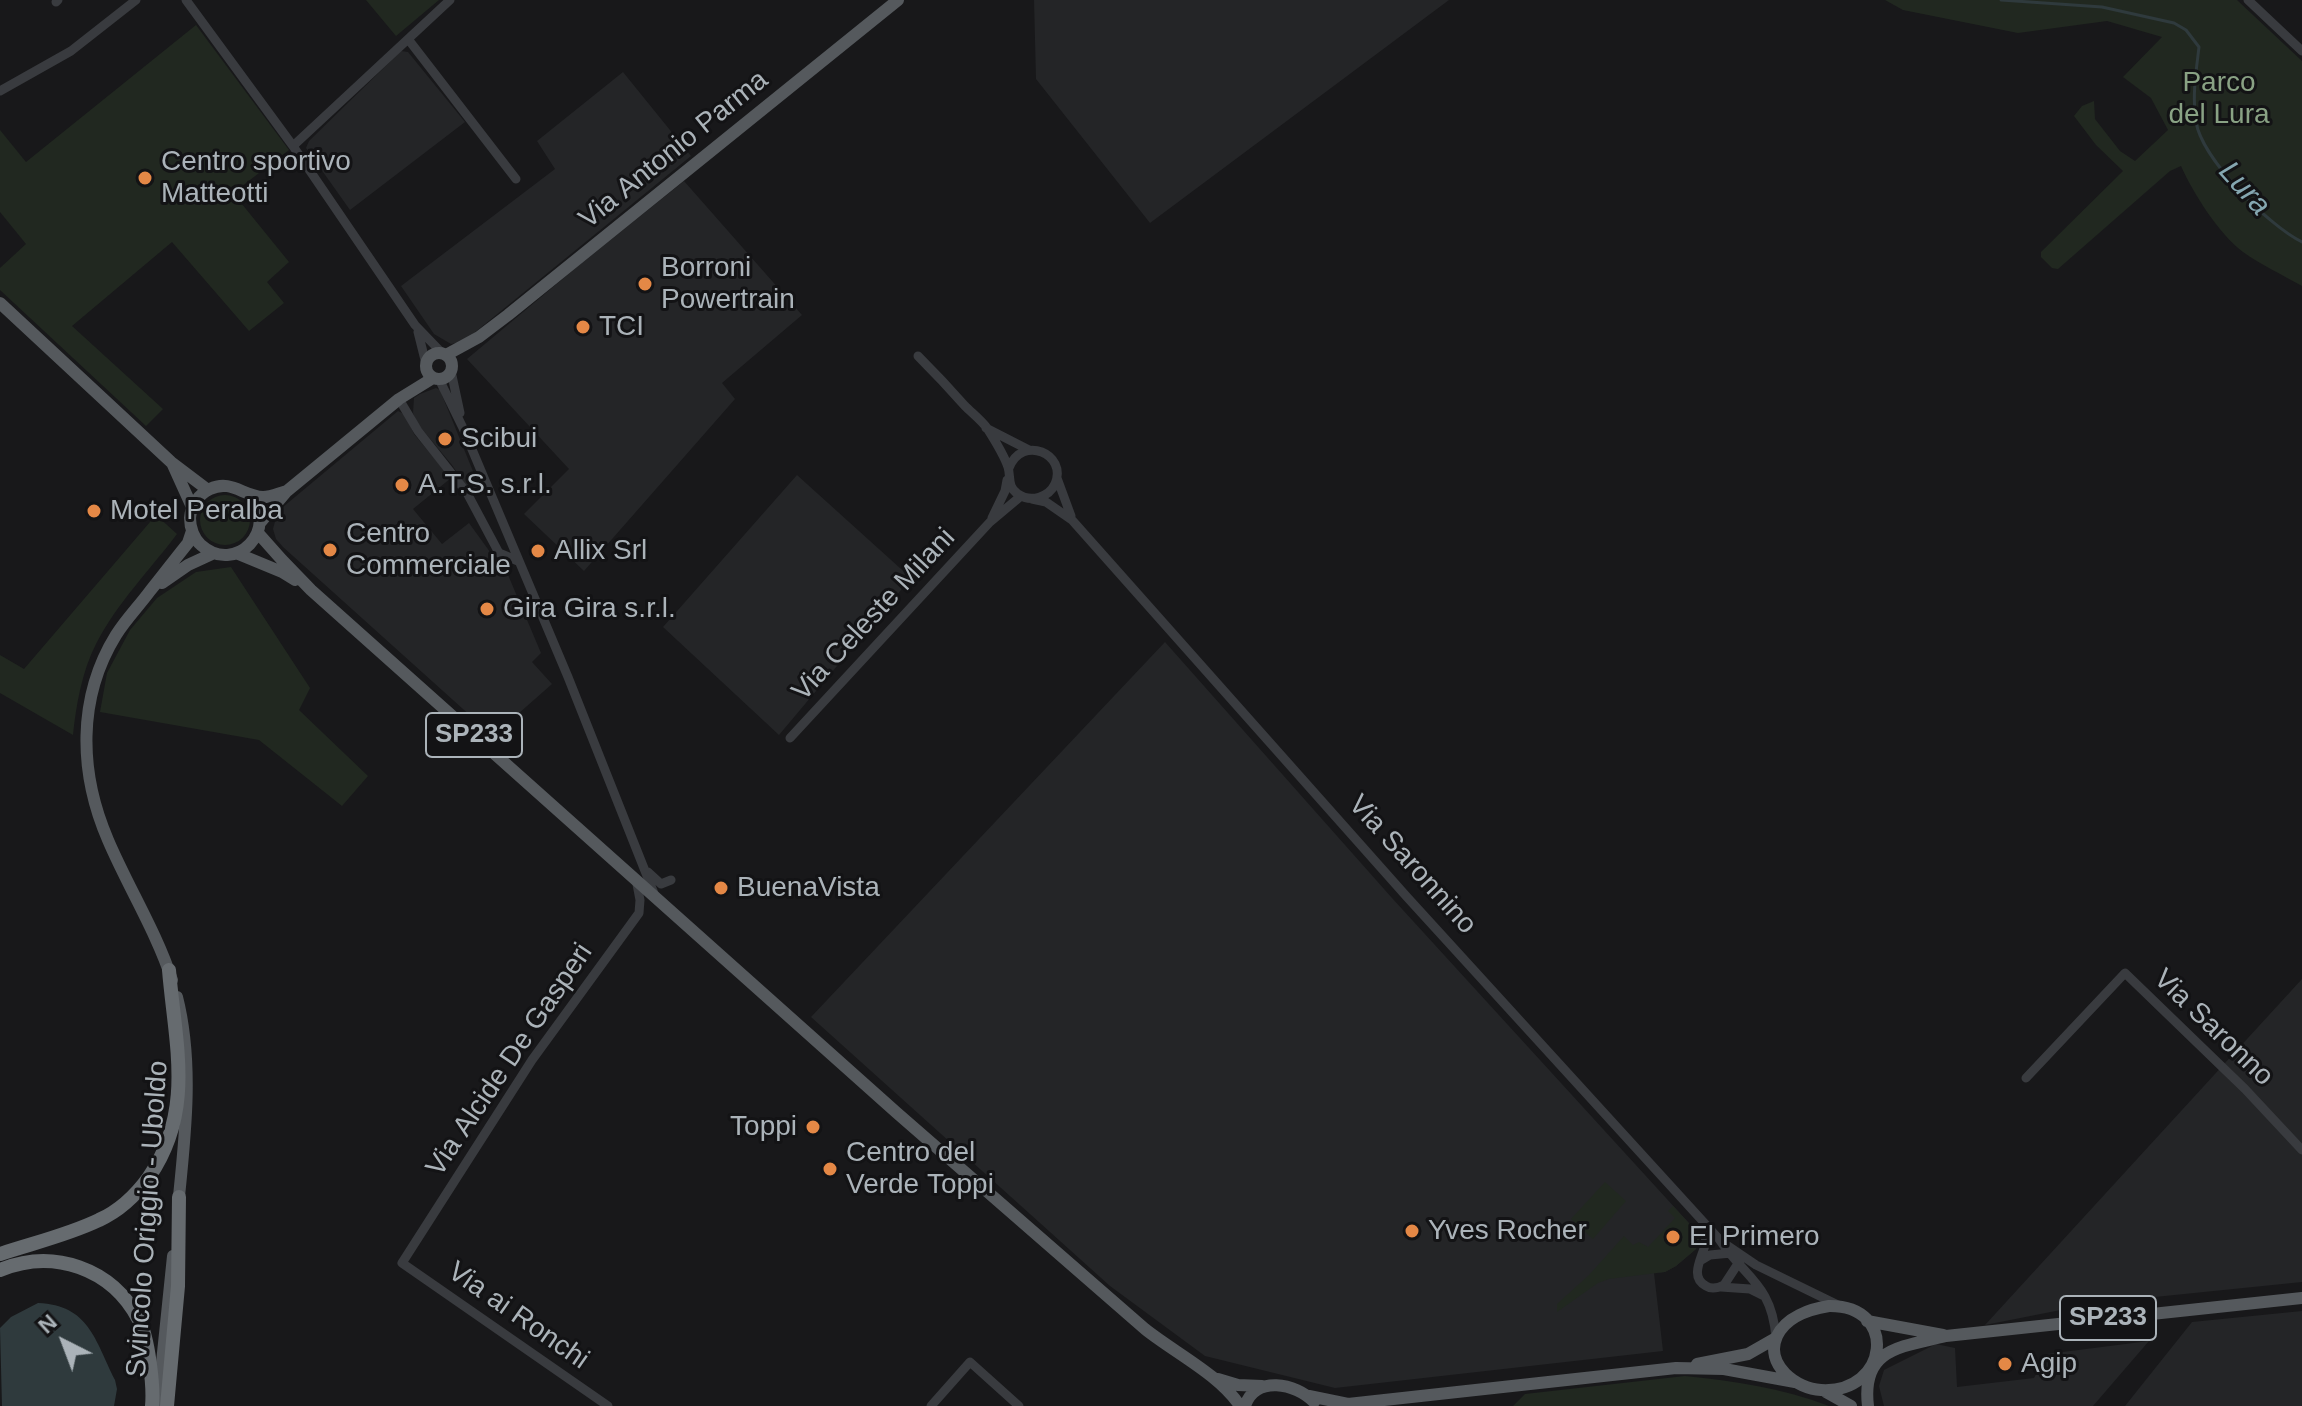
<!DOCTYPE html>
<html>
<head>
<meta charset="utf-8">
<style>
  body { margin:0 }
  #map { position:relative; width:2302px; height:1406px; overflow:hidden; background:#18181a; font-family:Arial,sans-serif }
  canvas { display:block }
  .north { position:absolute; left:24px; top:1302px; width:80px; height:80px; -webkit-text-stroke:6px #131315; paint-order:stroke; rotate:318deg; font-size:22px; font-weight:700; line-height:32px; text-align:center; color:#abb3b9 }
  .north::after { content:''; display:block; margin:auto; width:28px; height:36px; background:#abb3b9; clip-path:polygon(50% 0,100% 100%,50% 72%,0 100%) }
</style>
</head>
<body>
<div id="map">
<canvas width="2302" height="1406"></canvas>
<div class="north">N</div>
</div>
<script>
const c = document.querySelector('canvas').getContext('2d');
c.lineJoin = 'round';
function fillPath(path, color) {
  c.fillStyle = color;
  c.fill(path, 'evenodd');
}
function strokePath(path, color, width, dash) {
  c.strokeStyle = color;
  c.lineWidth = width;
  c.lineCap = dash ? 'butt' : 'round';
  c.setLineDash(dash || []);
  c.stroke(path);
}
function drawText(font, color, halo, rows, align = 'center') {
  c.font = font + ' Arial,sans-serif';
  c.lineWidth = 6;
  c.setLineDash([]);
  c.textBaseline = 'middle';
  c.strokeStyle = halo;
  c.fillStyle = color;
  for (const [text, x, y, turn = 0] of rows) {
    c.save();
    c.translate(x, y);
    c.rotate((+turn || 0) * Math.PI / 180);
    c.textAlign = isNaN(turn) ? turn : align;
    if (halo) c.strokeText(text, 0, 0);
    c.fillText(text, 0, 0);
    c.restore();
  }
}
const built = new Path2D(`
  M1034,0H1449L1150,223L1036,79Z
  M401,51L408,52L465,122L350,210L306,148L309,141Z
  M623,72L691,156L463,342L451,344L434,334L401,286L555,169L537,141Z
  M684,181L802,315L722,383L735,399L584,571L524,514L569,469L467,359L578,266Z
  M436,388L440,390L481,491L472,495L452,465L416,422L413,413L414,398L420,394Z
  M398,411L406,415L414,434L451,478L413,509L442,544L469,523L498,563H503L541,653L532,662L552,684L493,736L283,547L276,539L273,529L277,514L283,507Z
  M797,475L911,578L779,735L663,627Z
  M1165,642L1392,898L1698,1233L1699,1241L1696,1249L1676,1266L1665,1272L1654,1273L1663,1351L1335,1388L1205,1356L1110,1286L811,1017Z
  M2302,979V1282L2096,1303L1985,1325Z
  M2302,1311V1406H2125L2192,1322Z
  M2149,1341L2093,1406H1884L1879,1386L1884,1370L1936,1344L1955,1348L1957,1387L2034,1378L2047,1354Z`);
const green = new Path2D(`
  M366,0H439L396,36Z
  M1885,0H2237L2302,61V286C2283,275 2261,265 2243,252C2219,234 2193,193 2181,166L2170,171L2058,269L2052,268L2041,257V252L2123,171L2096,145L2074,116L2082,106L2094,101L2095,119L2120,151L2135,161L2168,130L2151,98L2123,77L2162,37L2107,21L2018,33L1903,10Z
  M196,25L289,150L233,193L289,262L267,282L284,303L249,331L172,242L72,326L163,409L146,426L0,290V268L26,244L0,212V130L26,162Z
  M200 520a25 25 0 1 1 50 0a25 25 0 1 1-50 0Z
  M156,515L177,534C150,570 117,603 96,644C82,671 76,706 73,735L0,693V655L24,669Z
  M231,567L310,688L299,710L368,776L342,806L259,740L100,712L107,673L130,630L157,598L196,572Z
  M1605,1182L1626,1201L1593,1239L1571,1219Z
  M1673,1206L1698,1233L1699,1241L1696,1249L1676,1266L1665,1272L1609,1279L1598,1283L1557,1312V1304L1589,1275L1624,1236L1633,1245L1639,1242L1648,1247L1675,1218L1668,1211Z
  M1685,1376C1734,1381 1783,1388 1829,1406H1513L1525,1394Z`);
const water = new Path2D(`
  M38,1303C89,1305 95,1340 115,1380L117,1389L114,1406H2L0,1328L11,1317Z`);
const stream = new Path2D(`
  M2001,0L2102,7L2174,23L2186,30L2199,47C2196,72 2192,97 2196,122C2202,159 2269,226 2302,242`);
const minor = new Path2D(`
  M186,0L293,146L415,325L442,353
  M2248,0L2302,51
  M56,2L58,0
  M408,39L516,179
  M0,91L71,51L136,0
  M293,146L450,0
  M418,332L426,364
  M918,356C934,372 950,389 965,406C972,413 981,420 987,428C994,439 1004,455 1008,467C1011,477 1007,487 1018,494C1031,503 1049,497 1055,484C1068,454 1022,434 1009,468
  M451,371L460,413
  M439,379L463,428L568,677L655,896
  M399,399L418,431L467,493L499,553L518,561
  M986,428L1029,450
  M1057,478L1071,516
  M1032,499L1046,502L1072,520L1407,897L1719,1239C1745,1278 1772,1284 1776,1338
  M992,518L1005,491L1007,480
  M790,738L990,522L1021,496
  M648,872L661,884L671,880
  M2026,1078L2125,973L2245,1089L2302,1150
  M1706,1226C1706,1232 1706,1239 1705,1245C1702,1258 1689,1277 1706,1286C1712,1290 1718,1288 1724,1285L1741,1259
  M1728,1246L1756,1265L1838,1305
  M1700,1261L1710,1255L1731,1253
  M1721,1287L1750,1289L1764,1296
  M608,1406L402,1263L532,1060L639,913L640,900L636,879
  M931,1406L970,1362L1019,1406`);
const major = new Path2D(`
  M0,303L171,462L208,490
  M426 366a13 13 0 1 1 26 0a13 13 0 1 1-26 0Z
  M446,355L479,337L508,315L898,0
  M173,465L192,507
  M249,494C281,529 235,576 201,545C194,539 190,528 190,518C191,505 199,494 210,489C231,479 243,496 263,497C271,497 279,493 287,491
  M260,523L287,491L399,399L433,378
  M258,533L282,560L311,590L897,1113L1145,1329C1175,1353 1220,1375 1240,1406
  M236,553L282,572L295,580
  M162,583L188,565L214,553
  M172,980C156,931 128,887 108,840C79,773 77,698 116,635C126,619 139,606 150,591C163,575 175,559 188,543L192,531
  M177,997C194,1064 185,1137 178,1206
  M1829,1306C1899,1305 1889,1394 1821,1390C1797,1389 1764,1365 1777,1336C1786,1317 1810,1309 1829,1306Z
  M1867,1321L1943,1335
  M1697,1364L1748,1354L1776,1338
  M1218,1379L1238,1385L1262,1386
  M1826,1392L1851,1406
  M1309,1396L1348,1404L1676,1368L1724,1369L1795,1382
  M158,1401L173,1256
  M1245,1406C1255,1375 1296,1383 1314,1402
  M1868,1406C1861,1348 1901,1347 1946,1336L2302,1298`);
const highway = new Path2D(`
  M0,1254C33,1243 68,1235 99,1220C119,1211 136,1195 149,1177C195,1110 175,1044 169,970
  M0,1270C53,1248 112,1268 139,1320C148,1337 154,1386 152,1406
  M167,1406L178,1286L179,1197`);
const markers = [
  [145,178,8,"#e48846"],
  [645,284,8,"#e48846"],
  [583,327,8,"#e48846"],
  [445,439,8,"#e48846"],
  [402,485,8,"#e48846"],
  [94,511,8,"#e48846"],
  [330,550,8,"#e48846"],
  [538,551,8,"#e48846"],
  [487,609,8,"#e48846"],
  [721,888,8,"#e48846"],
  [813,1127,8,"#e48846"],
  [830,1169,8,"#e48846"],
  [1412,1231,8,"#e48846"],
  [1673,1237,8,"#e48846"],
  [2005,1364,8,"#e48846"]
];
const shields = [
  [474,735,96],
  [2108,1318,96]
];
const shieldNames = [
  ["SP233",474,735],
  ["SP233",2108,1318]
];
const parkNames = [
  ["Parco",2219,83],
  ["del Lura",2219,115]
];
const streetNames = [
  ["Via Antonio Parma",674,150,-39],
  ["Via Celeste Milani",874,615,-47],
  ["Via Saronnino",1412,865,48],
  ["Via Saronno",2213,1028,44],
  ["Via Alcide De Gasperi",510,1060,-56],
  ["Svincolo Origgio - Uboldo",148,1219,-86],
  ["Via ai Ronchi",518,1316,35]
];
const poiNames = [
  ["Centro sportivo",161,162],
  ["Matteotti",161,194],
  ["Borroni",661,268],
  ["Powertrain",661,300],
  ["TCI",599,327],
  ["Scibui",461,439],
  ["A.T.S. s.r.l.",418,485],
  ["Motel Peralba",110,511],
  ["Centro",346,534],
  ["Commerciale",346,566],
  ["Allix Srl",554,551],
  ["Gira Gira s.r.l.",503,609],
  ["BuenaVista",737,888],
  ["Toppi",797,1127,"right"],
  ["Centro del",846,1153],
  ["Verde Toppi",846,1185],
  ["Yves Rocher",1428,1231],
  ["El Primero",1689,1237],
  ["Agip",2021,1364]
];
const waterNames = [
  ["Lura",2244,189,48]
];
fillPath(built, '#242527');
fillPath(green, '#212820');
fillPath(water, '#2f3a3d');
strokePath(stream, '#2f3a3d', 3);
strokePath(minor, '#393b3f', 9);
strokePath(major, '#55595d', 12);
strokePath(highway, '#666b6f', 14);
for (const [x, y, r, color] of markers) {
  const dot = new Path2D();
  dot.arc(x, y, r, 0, 2 * Math.PI);
  c.fillStyle = color;
  c.fill(dot);
  strokePath(dot, '#131315', 3);
}
for (const [x, y, w] of shields) {
  const box = new Path2D();
  box.roundRect(x - w / 2, y - 22, w, 44, 6);
  c.fillStyle = '#131315';
  c.fill(box);
  strokePath(box, '#abb3b9', 2);
}
drawText('bold 26px', '#abb3b9', null, shieldNames);
drawText('28px', '#89a284', '#131315', parkNames);
drawText('28px', '#abb3b9', '#131315', streetNames);
drawText('28px', '#abb3b9', '#131315', poiNames, 'left');
drawText('italic 30px', '#85a7b1', '#131315', waterNames);
</script>
</body>
</html>
